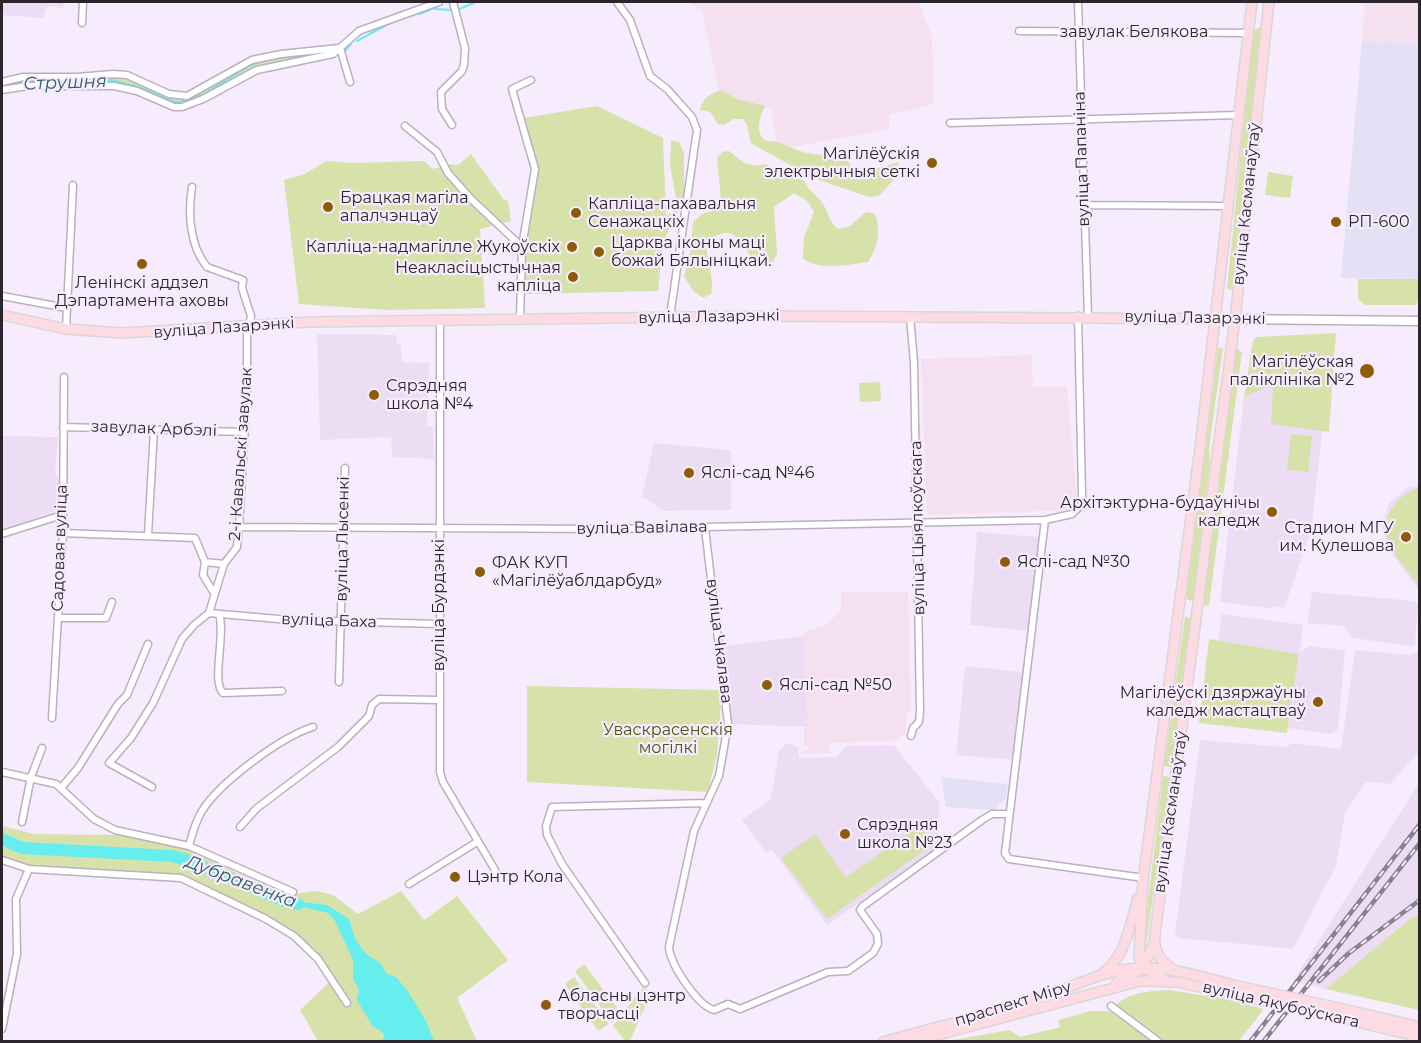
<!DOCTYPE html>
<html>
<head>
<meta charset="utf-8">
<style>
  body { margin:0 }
  #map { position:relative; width:1421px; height:1043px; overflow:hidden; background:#f7ecfd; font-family:Montserrat,sans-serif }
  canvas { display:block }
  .frame { position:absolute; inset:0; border:3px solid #2a262c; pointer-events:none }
</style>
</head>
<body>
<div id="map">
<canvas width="1421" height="1043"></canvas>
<div class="frame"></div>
</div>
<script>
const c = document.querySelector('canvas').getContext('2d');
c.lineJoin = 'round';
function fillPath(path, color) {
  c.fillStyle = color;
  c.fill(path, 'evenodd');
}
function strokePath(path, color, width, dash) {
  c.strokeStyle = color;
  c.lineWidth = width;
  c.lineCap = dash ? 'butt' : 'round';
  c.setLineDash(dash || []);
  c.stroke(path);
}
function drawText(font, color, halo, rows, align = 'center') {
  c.font = font + ' Montserrat,sans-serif';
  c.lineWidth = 4.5;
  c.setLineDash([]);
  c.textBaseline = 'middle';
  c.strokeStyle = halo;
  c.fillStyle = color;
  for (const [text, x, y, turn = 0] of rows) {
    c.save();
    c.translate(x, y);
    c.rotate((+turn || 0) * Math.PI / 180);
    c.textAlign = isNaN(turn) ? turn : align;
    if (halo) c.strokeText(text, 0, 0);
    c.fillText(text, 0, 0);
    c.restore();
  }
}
const commercial = new Path2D(`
  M1362,41L1419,43V279L1341,278Z
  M941,777L1008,784L1006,798L994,810L946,807Z`);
const industrial = new Path2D(`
  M687,2H919L932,37L934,104L889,115V129L777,150L771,107L723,110L702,10Z
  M1365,2H1419V43L1362,41Z
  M1032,355L1033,387L1067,386L1077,501L1072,510L927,515L921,359Z
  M841,592H908L911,711L906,712V734L893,741L830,743V753L802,754V750H809L808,747H804V727L808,726L804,636L806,631L827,624L841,610Z`);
const built = new Path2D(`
  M2,2H64L63,8L47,6L43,18L2,15Z
  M317,334L396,335L397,344L401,345L402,362L429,363L427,426L433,427L434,459L392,457L391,437L320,440Z
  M1273,385L1326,398L1311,531L1284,608L1275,606L1274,609L1220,602L1244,397Z
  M2,436L58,437L55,474L59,479V506L55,511L4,529L2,526Z
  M654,443L731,450V510L663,511L642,496Z
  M1419,486V590L1389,550L1382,524L1389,503L1409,487Z
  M977,532L1039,537L1029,631L970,625Z
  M1312,592L1414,601L1418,604L1415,644L1412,646L1353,638L1343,626L1307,623Z
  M1222,614L1303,625L1300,653L1309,646L1345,650L1338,730L1331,734L1288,728L1299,654L1218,642Z
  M804,636L808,727L732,724L726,646Z
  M1355,650L1409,655L1419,651V752L1390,784L1366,782L1345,813L1336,866L1293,949L1180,938L1175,934L1200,740L1286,747L1293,743L1341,749Z
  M965,666L1023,672L1012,760L956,755Z
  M787,743L798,747L799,758L837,757L846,746L894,745L939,802L938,847L827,925L772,850L766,853L742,820L771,799L779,750Z
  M1419,783V915L1412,917L1326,989L1293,981Z`);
const green = new Path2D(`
  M1260,27L1263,31L1232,290L1227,289L1253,31Z
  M329,50V53L281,60L251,70L182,105L110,83H25L2,86L21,80L115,77L125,78L173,98L187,100L254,62Z
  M721,90L737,99L765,106C760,116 754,135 767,141C772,142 777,141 781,143C802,153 817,158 841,152L853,168L871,170L899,162L897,176L879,196L869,197L816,179L752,144C747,135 750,127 743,119H734L724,125L718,124L710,112L700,110C702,98 710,94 721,90Z
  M597,106L663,138L666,216L673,212L676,198L670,165L671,140L679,142L684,153V199L663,242L658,291L526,294V248L539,167L523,118Z
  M729,151C743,162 748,168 766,164L785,177L804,180C807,190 817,195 823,204C829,213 828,221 838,229L850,226L866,212L875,214C881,230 878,248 868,262C846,265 823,271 803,259L804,237L814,212L807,201L794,193L774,207L777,252L774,261L767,264L755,261C739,243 736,220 706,242C706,260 715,277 711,294L703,298L693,291L684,276L690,252L693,222L702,214L718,209L721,200L717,158L722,152Z
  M471,154L504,200H508L511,221L480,229L485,308L387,310L299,304L284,180L305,174L326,161L351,163L424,161L433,169L447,164L458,165Z
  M1268,172L1293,176L1290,198L1265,195Z
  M1358,279H1419V298L1416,305H1365L1358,299Z
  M1336,333L1329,432L1271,424L1273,385L1244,397L1253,340L1257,337Z
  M1218,348H1223L1209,448L1210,464L1193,599L1190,601L1186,598Z
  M1236,348L1242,352L1209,605L1205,606L1202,604Z
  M880,382L881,401L860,402L859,383Z
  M1291,434L1312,436L1308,472L1287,470Z
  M1419,488H1420L1419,585C1409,572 1395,558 1389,543C1379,517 1396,495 1419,488Z
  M1185,616L1191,619L1171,767L1164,766Z
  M1209,639L1299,654L1287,733L1199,723Z
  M527,686L722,690L717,754L708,792L527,782Z
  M1163,776L1170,777L1146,946L1143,943Z
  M920,825L934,844L827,919L781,858L815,834L846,877Z
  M2,826L35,834L119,835L181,847L285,895L316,891L333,895L358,914L401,891L424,920L457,896L508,960L457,998L477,1041H318L300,1010L335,977L314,949L289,928L182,874L28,867L2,857Z
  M1419,915V1010L1326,989L1412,917Z
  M584,964L620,1012L612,1023L575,971Z
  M574,977L609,1024L598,1031L565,984Z
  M644,986L650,995L630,1041H625L613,1026Z
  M1170,990L1230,1000L1264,1009L1239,1041L941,1042L1009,1030L1020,1037L1060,1027L1058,1020L1091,1011H1111C1124,992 1148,991 1170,990Z`);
const water = new Path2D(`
  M286,900L327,905L349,919L355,939L365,953L380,963L386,973L397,978L409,993L426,1021L434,1041H383L384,1035L380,1030L373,1027L357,1000L359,990L353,979V960L335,921L328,913L286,903L284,901Z`);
const stream = new Path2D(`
  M434,9L453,10
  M457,10L476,2
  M419,14L430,10
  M403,18L414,15
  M357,41L392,22
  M345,51L351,44
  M271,59L313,54
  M10,83L111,80L136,86L175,102C208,101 232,70 262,61`);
const river = new Path2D(`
  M2,839L22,848L172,856L190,861L284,901L298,904`);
const street = new Path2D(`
  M617,2L630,20L650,76L667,89L692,117L697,130L670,317
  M1078,2L1088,316
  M82,23L83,2
  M1019,31L1248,33
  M340,48L350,82
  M2,82L23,77H77L113,74L127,75L169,94L187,96L252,60L281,54L339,48
  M2,90L27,86H114L137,91L174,107H182L203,99L257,70L333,54L359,31L439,2
  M950,123L1238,115
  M452,125L442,109L441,92L462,71L464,65L465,48L453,2
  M405,126L437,152L448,173L471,199L522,247
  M1083,205L1227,206
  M2,296L67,308
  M910,317L914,362L920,711L919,722L913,728L911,736
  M520,319L522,247L535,169L512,89L531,80
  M440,320V772L443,782L495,870L496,875
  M66,329L73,185
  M63,427L244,432
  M1045,520L1005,853L1009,859L1144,878
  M239,527L607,529L1045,520L1072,514L1082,504V494L1078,316
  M705,528L728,724L719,776L694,831L669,947C670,964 697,1005 714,1010L728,1004L740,1009L828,972L848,971L873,953L878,944L877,934L860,910L863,906L982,820L992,814H1008
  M63,533L195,538L205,562L203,575L214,593
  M2,534L62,515
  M148,535L154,429
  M205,562L224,564
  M209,613L290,620L439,624
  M219,614C226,634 211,682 223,693L282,691
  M58,618H106L112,602
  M339,682L345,468
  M52,718L63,533L64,377
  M2,772L56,784L94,819L115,830L189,846L293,892
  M152,787L109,763L131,738L153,703L182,639L194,625L209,613L224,564L237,547L239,527L247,389V334L251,316L242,288L243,280L207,267C189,245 188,212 192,187
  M61,788L78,768L118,704L127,695L148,644
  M22,822L31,777L42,748
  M240,827L257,808L338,747L369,716L372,705L379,699L439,700
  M189,846C192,834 196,821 202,811C220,782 281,737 313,727
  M2,860L29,869L181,878L266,919L294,936L318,959L347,1003
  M409,884L477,842
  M645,983L562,864L547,835L546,826L552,807L706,803
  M1111,1006L1159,1042
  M2,1029L17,954L16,899L29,869`);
const secondary = new Path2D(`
  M1235,319L1420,321`);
const primary = new Path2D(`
  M2,315L66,329L122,333L309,322L768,316L1235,319
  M1178,972C1161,963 1153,953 1155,934L1235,319L1269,2
  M1103,973C1126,957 1130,924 1138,898
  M1168,981L1143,968L1139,958L1143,881L1200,448L1252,2
  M1117,982L1143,968L1153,945
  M1343,1009L1420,1027
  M1341,1018L1420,1037
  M883,1042C936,1027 990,1015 1042,997C1074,986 1108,968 1143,968C1174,967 1208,979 1238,986
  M911,1042L1140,981L1177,982L1236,995`);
const rail = new Path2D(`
  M1319,981L1349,953L1420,900
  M1250,1042L1420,824
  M1263,1042L1420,843`);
const primaryBridge = new Path2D(`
  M1238,986L1343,1009
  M1236,995L1341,1018`);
const markers = [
  [932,163,6,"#8e5b08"],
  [328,207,6,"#8e5b08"],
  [576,213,6,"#8e5b08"],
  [1336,222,6,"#8e5b08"],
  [572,247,6,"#8e5b08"],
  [599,252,6,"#8e5b08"],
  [142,264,6,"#8e5b08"],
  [573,277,6,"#8e5b08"],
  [1367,371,8,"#8e5b08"],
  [374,395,6,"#8e5b08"],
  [689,473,6,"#8e5b08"],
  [1272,512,6,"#8e5b08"],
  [1406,537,6,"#8e5b08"],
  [1005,562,6,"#8e5b08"],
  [480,572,6,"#8e5b08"],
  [767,685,6,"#8e5b08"],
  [1318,702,6,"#8e5b08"],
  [845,834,6,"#8e5b08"],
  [455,877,6,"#8e5b08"],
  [546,1005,6,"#8e5b08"]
];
const streetNames = [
  ["завулак Белякова",1134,32],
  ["вуліца Папаніна",1082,159,-92],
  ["вуліца Касманаўтаў",1247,204,-84],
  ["вуліца Лазарэнкі",709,317,-1],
  ["вуліца Лазарэнкі",1195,318,1],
  ["вуліца Лазарэнкі",224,328,-4],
  ["завулак Арбэлі",154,429,2],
  ["2-і Кавальскі завулак",241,454,-86],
  ["вуліца Вавілава",642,528,-1],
  ["вуліца Цыялкоўскага",918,528,-91],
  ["вуліца Лысенкі",343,539,-89],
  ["Садовая вуліца",60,548,-88],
  ["вуліца Бурдэнкі",439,605,-90],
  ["вуліца Баха",329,621,2],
  ["вуліца Чкалава",719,641,83],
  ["вуліца Касманаўтаў",1171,812,-82],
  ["праспект Міру",1013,1004,-17],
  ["вуліца Якубоўскага",1281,1005,13]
];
const poiNames = [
  ["Магілёўскія",920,154,"right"],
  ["электрычныя сеткі",920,172,"right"],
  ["Брацкая магіла",340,198],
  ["апалчэнцаў",340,216],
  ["Капліца-пахавальня",588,204],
  ["Сенажацкіх",588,222],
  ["РП-600",1348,222],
  ["Царква іконы маці",611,243],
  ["божай Бялыніцкай.",611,261],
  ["Капліца-надмагілле Жукоўскіх",560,247,"right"],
  ["Неакласіцыстычная",561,268,"right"],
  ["капліца",561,286,"right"],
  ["Ленінскі аддзел",142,283,"center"],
  ["Дэпартамента аховы",142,301,"center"],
  ["Магілёўская",1354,362,"right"],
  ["паліклініка №2",1354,380,"right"],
  ["Сярэдняя",386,386],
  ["школа №4",386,404],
  ["Яслі-сад №46",701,473],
  ["Архітэктурна-будаўнічы",1260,503,"right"],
  ["каледж",1260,521,"right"],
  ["Стадион МГУ",1394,528,"right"],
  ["им. Кулешова",1394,546,"right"],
  ["Яслі-сад №30",1017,562],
  ["ФАК КУП",492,563],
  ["«Магілёўаблдарбуд»",492,581],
  ["Яслі-сад №50",779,685],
  ["Магілёўскі дзяржаўны",1306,693,"right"],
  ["каледж мастацтваў",1306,711,"right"],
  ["Сярэдняя",857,825],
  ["школа №23",857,843],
  ["Цэнтр Кола",467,877],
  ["Абласны цэнтр",558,996],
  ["творчасці",558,1014]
];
const parkNames = [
  ["Уваскрасенскія",668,730],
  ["могілкі",668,748]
];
const waterNames = [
  ["Струшня",65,83,-2],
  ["Дубравенка",241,882,21]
];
fillPath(commercial, '#e4e0f6');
fillPath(industrial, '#f5e0ef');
fillPath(built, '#ecddf5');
fillPath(green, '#d7e2aa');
fillPath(water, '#66edee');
strokePath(stream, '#66edee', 2);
strokePath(river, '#66edee', 12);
strokePath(street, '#bab0c0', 9);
strokePath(secondary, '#bab0c0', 11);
strokePath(primary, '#d9d8d9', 12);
strokePath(street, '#fff', 6);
strokePath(secondary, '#fff', 8);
strokePath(primary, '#fddbe2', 9);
strokePath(rail, '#89828d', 4.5);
strokePath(rail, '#f7ecfd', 2, [7]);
strokePath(primaryBridge, '#d9d8d9', 12, []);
strokePath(primaryBridge, '#fddbe2', 9);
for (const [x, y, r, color] of markers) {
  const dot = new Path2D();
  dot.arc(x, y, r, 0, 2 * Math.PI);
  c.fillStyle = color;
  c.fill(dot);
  strokePath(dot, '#f7ecfd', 2);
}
drawText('16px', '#2a262c', '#f7ecfd', streetNames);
drawText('16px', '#2a262c', '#f7ecfd', poiNames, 'left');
drawText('16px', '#4a5310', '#f7ecfd', parkNames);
drawText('italic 18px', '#275f60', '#f7ecfd', waterNames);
</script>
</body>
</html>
